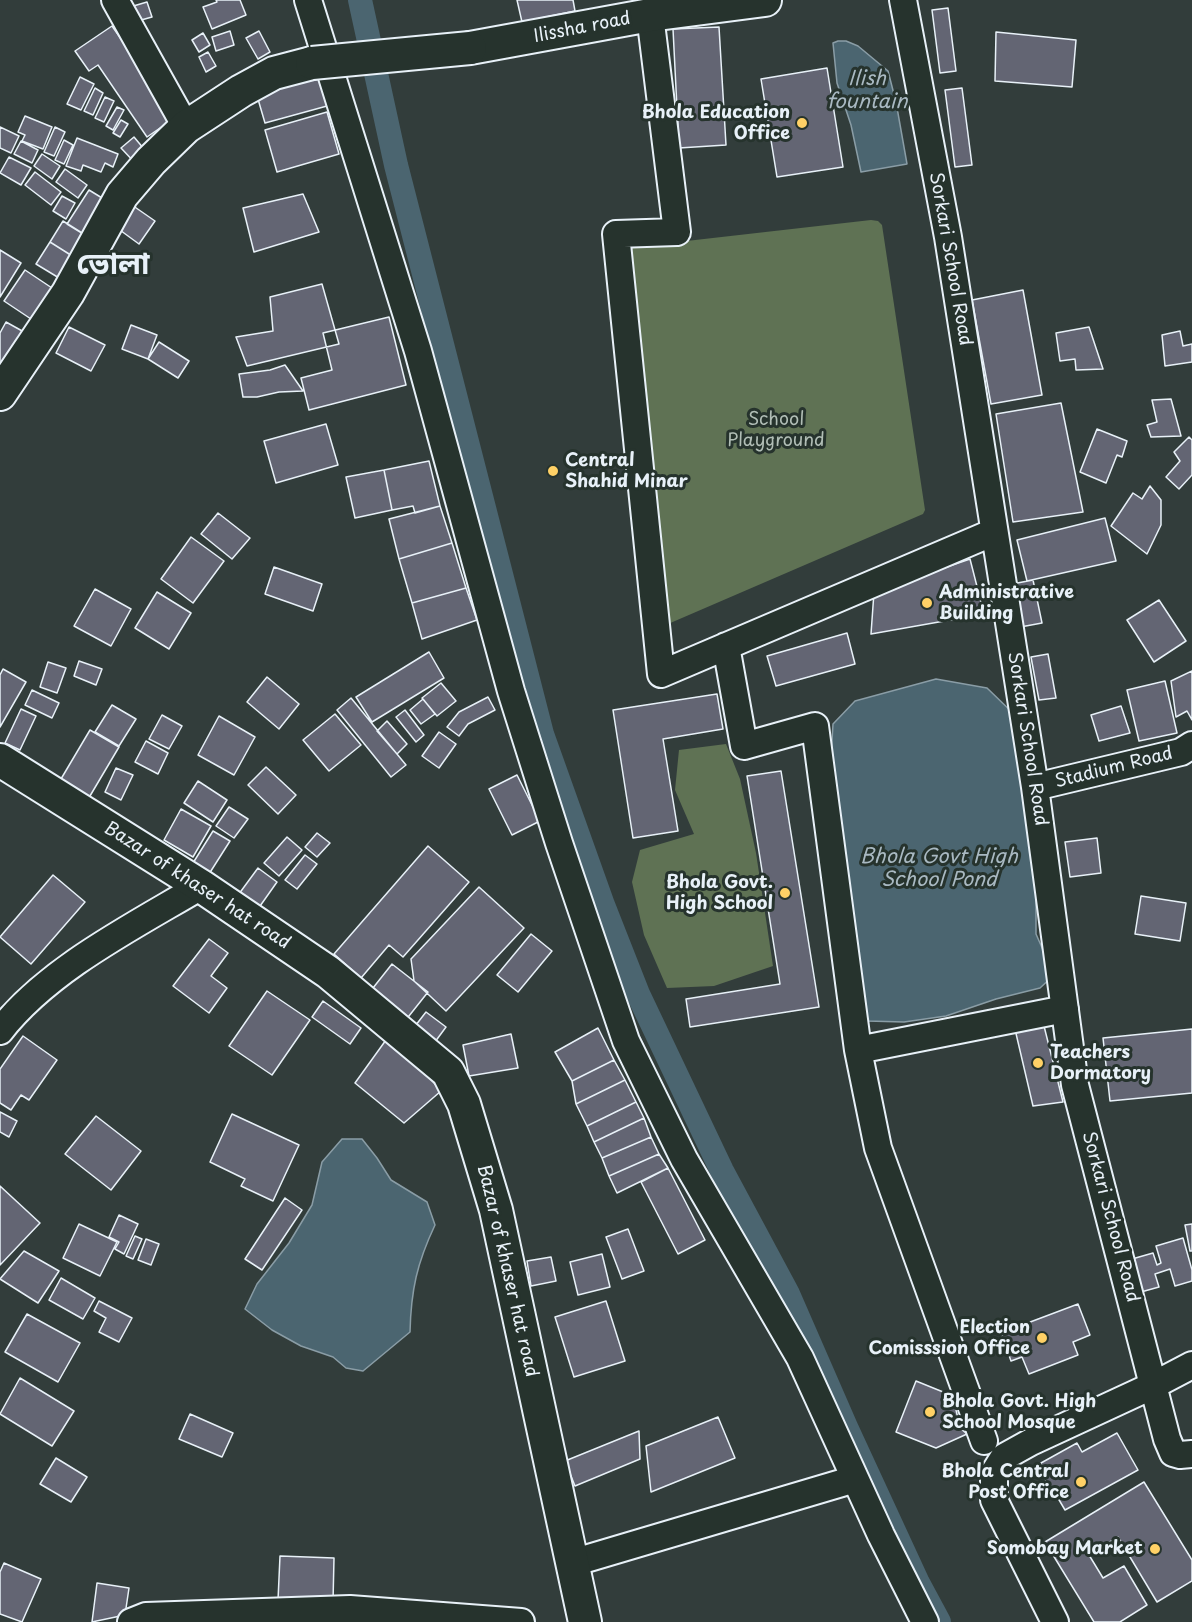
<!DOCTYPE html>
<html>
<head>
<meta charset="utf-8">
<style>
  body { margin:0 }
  canvas { display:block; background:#323d3b }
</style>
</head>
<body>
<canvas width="1192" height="1622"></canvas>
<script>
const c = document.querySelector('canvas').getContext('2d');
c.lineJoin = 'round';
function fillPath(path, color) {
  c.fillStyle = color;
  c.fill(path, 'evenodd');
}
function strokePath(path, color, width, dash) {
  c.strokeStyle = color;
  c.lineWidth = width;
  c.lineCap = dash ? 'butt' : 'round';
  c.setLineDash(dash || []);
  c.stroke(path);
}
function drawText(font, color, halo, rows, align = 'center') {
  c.font = font + ' "Playpen Sans","Noto Sans Bengali",sans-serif';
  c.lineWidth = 6;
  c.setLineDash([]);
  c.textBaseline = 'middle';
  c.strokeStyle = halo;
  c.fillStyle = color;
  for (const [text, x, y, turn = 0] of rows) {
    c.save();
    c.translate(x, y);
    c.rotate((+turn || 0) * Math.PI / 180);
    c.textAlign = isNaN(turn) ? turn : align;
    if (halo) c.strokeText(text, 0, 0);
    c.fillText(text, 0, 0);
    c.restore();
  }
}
const green = new Path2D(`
  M871,220L878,221L882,225L925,510L923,514L668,624L625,248Z
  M726,744L740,779L756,853L773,966L714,986L667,988L644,935L632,882L640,850L694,834L675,790L679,750Z`);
const water = new Path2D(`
  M838,41H846L858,46L888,71L896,102L907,164L861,172L851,125L837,83L833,43Z
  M936,679L987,688L1016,716L1036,860V934L1054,975L1040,988L996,999L946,1016L904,1022L867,1021L831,758L833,724L855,701Z
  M342,1139H362L377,1158L391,1180L427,1202L435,1225C417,1263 411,1290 410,1332L363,1371L346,1368L333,1357L301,1346L272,1330L245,1309L257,1284L289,1243L312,1205L322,1162Z`);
const canal = new Path2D(`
  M360,0L396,165L542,734L603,905L638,994L722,1171L788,1294L846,1427L918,1583L939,1622`);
const building = new Path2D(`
  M216,0H240L246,15L212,29L203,7L217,2Z
  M517,0H573L575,11L522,22Z
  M147,2L152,17L134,22L130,7Z
  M948,8L956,71L940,73L932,10Z
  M112,26L176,117L147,137L98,65L89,71L75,51Z
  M719,27L726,145L679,148L673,29Z
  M230,31L234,45L216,51L212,37Z
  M259,31L270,52L258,59L246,38Z
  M996,32L1076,40L1072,87L995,81Z
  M203,33L210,45L199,52L192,40Z
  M208,52L216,66L206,72L199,57Z
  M315,64L327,106L265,123L253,82Z
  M827,68L843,167L777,177L761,79Z
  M80,77L94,84L81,110L67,104Z
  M95,88L103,93L93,115L84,111Z
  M962,88L972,165L955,167L945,90Z
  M105,97L114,101L104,122L95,118Z
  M117,107L124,110L113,130L106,126Z
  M327,112L339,154L277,172L265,130Z
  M25,116L52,127L43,149L22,141L25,135L18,132Z
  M121,120L128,124L120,137L113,133Z
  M0,127L19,136L11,153L0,148Z
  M55,127L65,132L54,156L44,152Z
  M134,137L149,155L137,165L121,148Z
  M77,138L118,154L113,167L105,163L101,172L83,165L81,171L66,166Z
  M64,140L73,145L64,164L55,160Z
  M21,141L38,150L32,163L14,154Z
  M42,154L60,166L52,179L34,166Z
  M9,157L31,168L21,185L0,173Z
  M65,169L87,185L78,198L56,182Z
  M35,172L61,192L51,205L25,185Z
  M89,190L107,201L85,235L67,224Z
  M303,194L319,232L254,252L243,208Z
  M62,196L75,203L66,219L53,211Z
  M129,203L155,221L139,244L113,225Z
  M63,221L90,238L77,259L50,242Z
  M50,242L77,259L64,281L36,264Z
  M0,250L21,263L0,297Z
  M25,270L55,290L34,321L4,301Z
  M322,284L339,344L247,366L236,337L273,331L270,297Z
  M1023,290L1042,395L991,404L972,300Z
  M389,317L406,385L309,410L301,378L332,370L323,333Z
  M6,322L24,332L0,366V333Z
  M131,325L157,335L148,359L122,349Z
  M69,327L105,345L91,371L56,353Z
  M1089,327L1103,369L1076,370L1075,359L1060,361L1056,333Z
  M1180,331L1183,346L1192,344V362L1165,366L1162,335Z
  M159,342L189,361L178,378L148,359Z
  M285,365L303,391L279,392L257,397H243L239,374L270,370Z
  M1171,399L1181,436L1151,437L1147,425L1157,422L1152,400Z
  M1061,403L1083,512L1013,522L996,414Z
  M326,424L338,465L276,483L264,441Z
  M1097,429L1127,441L1122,457L1117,455L1106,483L1080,472Z
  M1189,437L1192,440V475L1179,489L1166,477L1180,461L1174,452Z
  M429,461L440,506L415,513L413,506L392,510L384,470Z
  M384,470L392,510L355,518L346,477Z
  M1150,486L1161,500V525L1147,554L1111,526L1133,493L1142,499Z
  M440,506L452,543L399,559L389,519Z
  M218,513L250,538L232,559L201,534Z
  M1105,518L1116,561L1027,581L1017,540Z
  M191,537L224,561L193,603L161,579Z
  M452,543L466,588L412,603L399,559Z
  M970,559L984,614L871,634L874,592Z
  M274,567L322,584L313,611L265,594Z
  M1033,580L1042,623L1015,628L1007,585Z
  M466,588L477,620L422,639L412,603Z
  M95,589L131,609L111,646L74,626Z
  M157,592L191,613L169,649L135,628Z
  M1159,600L1186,641L1154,662L1127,620Z
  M847,633L855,664L776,686L767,656Z
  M429,652L444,678L372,722L356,697Z
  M1048,654L1056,698L1039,700L1031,657Z
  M79,661L102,669L96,685L74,676Z
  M48,662L66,668L57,693L40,687Z
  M3,669L26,682L0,727V675Z
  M1192,671V720L1187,711L1176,717L1171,681Z
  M267,677L299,704L279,729L247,702Z
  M1165,681L1177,733L1139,741L1127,690Z
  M441,683L456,701L437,716L422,698Z
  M32,690L59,703L52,718L25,705Z
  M717,694L723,729L663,739L678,831L633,838L613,710Z
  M488,697L495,710L468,724L459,736L447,727L459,712Z
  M351,698L406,765L391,777L337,710Z
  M423,699L435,714L421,724L410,710Z
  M112,705L136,719L119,746L95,732Z
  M1121,706L1130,733L1099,741L1091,715Z
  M21,709L36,716L20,750L5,743Z
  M405,710L424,735L416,742L396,717Z
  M335,714L361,745L329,771L303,740Z
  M162,715L182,726L169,749L149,739Z
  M219,716L255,737L234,775L198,755Z
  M387,721L407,744L397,754L377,731Z
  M90,730L119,747L87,801L58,784Z
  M439,732L456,744L439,768L422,756Z
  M146,741L168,753L158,774L135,762Z
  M266,767L296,795L278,814L248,785Z
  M116,768L133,775L121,800L105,792Z
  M781,771L819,1007L690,1027L686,999L780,984L747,776Z
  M517,775L540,821L512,835L489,789Z
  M198,781L227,800L213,822L184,803Z
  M229,807L248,819L234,838L216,826Z
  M181,809L211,826L193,857L164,840Z
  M213,831L230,841L209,874L193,863Z
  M317,833L330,843L317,857L305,847Z
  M287,837L302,850L279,876L264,863Z
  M1097,838L1101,873L1070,877L1065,842Z
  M428,846L469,882L403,957L389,945L361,978L334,954Z
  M305,855L317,864L297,889L285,880Z
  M258,868L277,882L253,916L233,902Z
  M53,875L85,902L31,964L0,937Z
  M479,887L524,928L446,1011L414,981L411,959Z
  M1141,896L1186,903L1180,941L1135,934Z
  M531,934L552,951L518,992L497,975Z
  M209,939L228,953L211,976L227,988L209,1013L173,986Z
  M392,964L428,992L405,1021L369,993Z
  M267,991L310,1020L272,1075L229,1046Z
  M323,1001L361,1028L350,1044L312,1017Z
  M426,1012L446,1027L432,1046L412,1030Z
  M1042,1018L1063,1102L1033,1106L1014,1025Z
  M598,1028L614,1060L572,1081L555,1052Z
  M1192,1029V1093L1110,1101L1103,1038Z
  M391,1033L441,1091L404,1123L355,1083Z
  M511,1034L518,1068L469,1076L463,1045Z
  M23,1036L57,1060L29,1100L21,1095L11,1110L0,1103V1069Z
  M614,1060L625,1080L576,1104L572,1081Z
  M625,1080L636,1102L587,1126L576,1104Z
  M636,1102L644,1118L594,1142L587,1126Z
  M0,1112L17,1121L9,1137L0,1132Z
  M232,1114L299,1145L273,1201L241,1186L245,1179L210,1162Z
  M96,1116L141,1151L111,1190L65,1154Z
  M644,1118L651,1137L602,1158L594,1142Z
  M651,1137L659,1154L609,1176L602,1158Z
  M659,1154L668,1168L617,1193L609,1176Z
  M668,1168L705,1240L678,1254L641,1182Z
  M0,1186L40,1223L0,1265Z
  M285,1198L302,1210L262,1270L245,1259Z
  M119,1215L138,1224L124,1254L115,1249L119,1242L109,1237Z
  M79,1224L117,1242L100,1276L63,1258Z
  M1192,1224V1251H1190L1185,1225Z
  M628,1229L644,1271L622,1279L606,1237Z
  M135,1236L142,1239L133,1259L126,1256Z
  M1183,1238L1192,1270V1281L1175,1286L1170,1269L1155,1274L1159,1287L1141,1292L1132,1259L1153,1253L1157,1265L1161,1263L1156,1246Z
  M146,1239L159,1244L151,1265L138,1260Z
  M24,1251L59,1271L38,1303L0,1279Z
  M602,1254L610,1287L578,1295L570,1262Z
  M551,1257L556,1281L531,1286L527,1261Z
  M61,1278L95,1298L83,1319L49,1300Z
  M99,1301L132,1318L119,1342L99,1332L106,1318L94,1311Z
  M606,1301L625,1361L574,1377L555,1317Z
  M1078,1304L1090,1335L1073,1342L1078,1355L1029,1374L1022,1357L1011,1361L1001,1333Z
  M27,1314L80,1343L58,1382L5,1352Z
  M20,1378L74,1411L52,1446L0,1414Z
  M916,1381L953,1396L960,1428L967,1434L936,1448L896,1432Z
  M190,1414L233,1433L222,1457L179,1439Z
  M718,1417L735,1458L651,1492L646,1446Z
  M639,1431L640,1459L575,1486L565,1461Z
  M1117,1433L1138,1470L1065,1510L1055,1493L1050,1497L1041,1463L1077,1443L1082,1452Z
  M56,1458L87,1477L71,1502L40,1484Z
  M1144,1482L1192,1560V1581L1157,1602L1118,1537L1089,1555L1103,1578L1124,1566L1147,1605L1120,1622H1094L1045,1542Z
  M280,1556L334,1558L333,1602L278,1600Z
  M4,1563L41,1579L22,1622L0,1614V1572Z
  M97,1583L129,1588L125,1615L92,1622Z`);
const minor = new Path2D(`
  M115,0L186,127
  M308,0L418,351L511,691L559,843L626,1041L684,1159L800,1358L881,1535L925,1622
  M903,0L948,237L1035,787L1075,1085L1167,1439L1173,1453L1180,1455L1192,1454
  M650,15L677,232L616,234L661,674L994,532
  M726,646L744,746L815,726L858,1050L1065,1009
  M1035,787L1181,752L1192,745
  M0,1031C48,969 134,926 201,886
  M858,1050L878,1148L984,1441
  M572,1563L855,1479
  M131,1622L146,1616L350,1609L521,1622
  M1055,1622L994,1500V1473L1004,1457L1031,1442L1154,1385L1192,1365`);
const major = new Path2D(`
  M470,48L650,15L765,0
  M0,394L68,293L122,195L151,161L186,127L241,91L274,73L312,63
  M0,760L201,886L328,972L448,1072L464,1104L496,1210L585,1622`);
const majorBridge = new Path2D(`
  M312,63L470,48`);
const markers = [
  [802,123,6,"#ffd166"],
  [553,471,6,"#ffd166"],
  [927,603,6,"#ffd166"],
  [785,893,6,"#ffd166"],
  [1038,1063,6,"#ffd166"],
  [1042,1338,6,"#ffd166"],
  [930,1412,6,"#ffd166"],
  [1081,1482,6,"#ffd166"],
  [1155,1549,6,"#ffd166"]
];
const streetNames = [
  ["Ilissha road",582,28,-11],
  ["Sorkari School Road",950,259,80],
  ["Sorkari School Road",1027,739,81],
  ["Stadium Road",1114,768,-14],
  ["Bazar of khaser hat road",197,886,33],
  ["Sorkari School Road",1110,1217,75],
  ["Bazar of khaser hat road",507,1271,77]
];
const poiNames = [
  ["Bhola Education",790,113],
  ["Office",790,134],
  ["Central",565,461,"left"],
  ["Shahid Minar",565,482,"left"],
  ["Administrative",939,593,"left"],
  ["Building",939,614,"left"],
  ["Bhola Govt.",773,883],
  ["High School",773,904],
  ["Teachers",1050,1053,"left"],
  ["Dormatory",1050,1074,"left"],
  ["Election",1030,1328],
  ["Comisssion Office",1030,1349],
  ["Bhola Govt. High",942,1402,"left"],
  ["School Mosque",942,1423,"left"],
  ["Bhola Central",1069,1472],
  ["Post Office",1069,1493],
  ["Somobay Market",1143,1549]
];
const parkNames = [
  ["School",776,420],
  ["Playground",776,441]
];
const waterNames = [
  ["Ilish",867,79],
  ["fountain",867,102],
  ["Bhola Govt High",939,857],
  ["School Pond",939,880]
];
const townNames = [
  ["ভোলা",113,266]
];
fillPath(green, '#5f7254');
fillPath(water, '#4b6570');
strokePath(water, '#8a9da6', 1.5);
strokePath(canal, '#4b6570', 24);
fillPath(building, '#636573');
strokePath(building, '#e8f1f8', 1.5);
strokePath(minor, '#e8f1f8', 30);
strokePath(major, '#e8f1f8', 36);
strokePath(minor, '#26332d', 26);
strokePath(major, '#26332d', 32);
strokePath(majorBridge, '#e8f1f8', 36, []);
strokePath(majorBridge, '#26332d', 32);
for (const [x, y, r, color] of markers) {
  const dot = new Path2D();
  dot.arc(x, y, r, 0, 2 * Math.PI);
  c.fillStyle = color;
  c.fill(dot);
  strokePath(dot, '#26332d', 2);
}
drawText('18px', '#e8f1f8', '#26332d', streetNames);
drawText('bold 18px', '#e8f1f8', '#26332d', poiNames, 'right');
drawText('18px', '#b1beb6', '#26332d', parkNames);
drawText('italic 20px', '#a9b9c2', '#26332d', waterNames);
drawText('bold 30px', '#e8f1f8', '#26332d', townNames);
</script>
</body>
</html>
